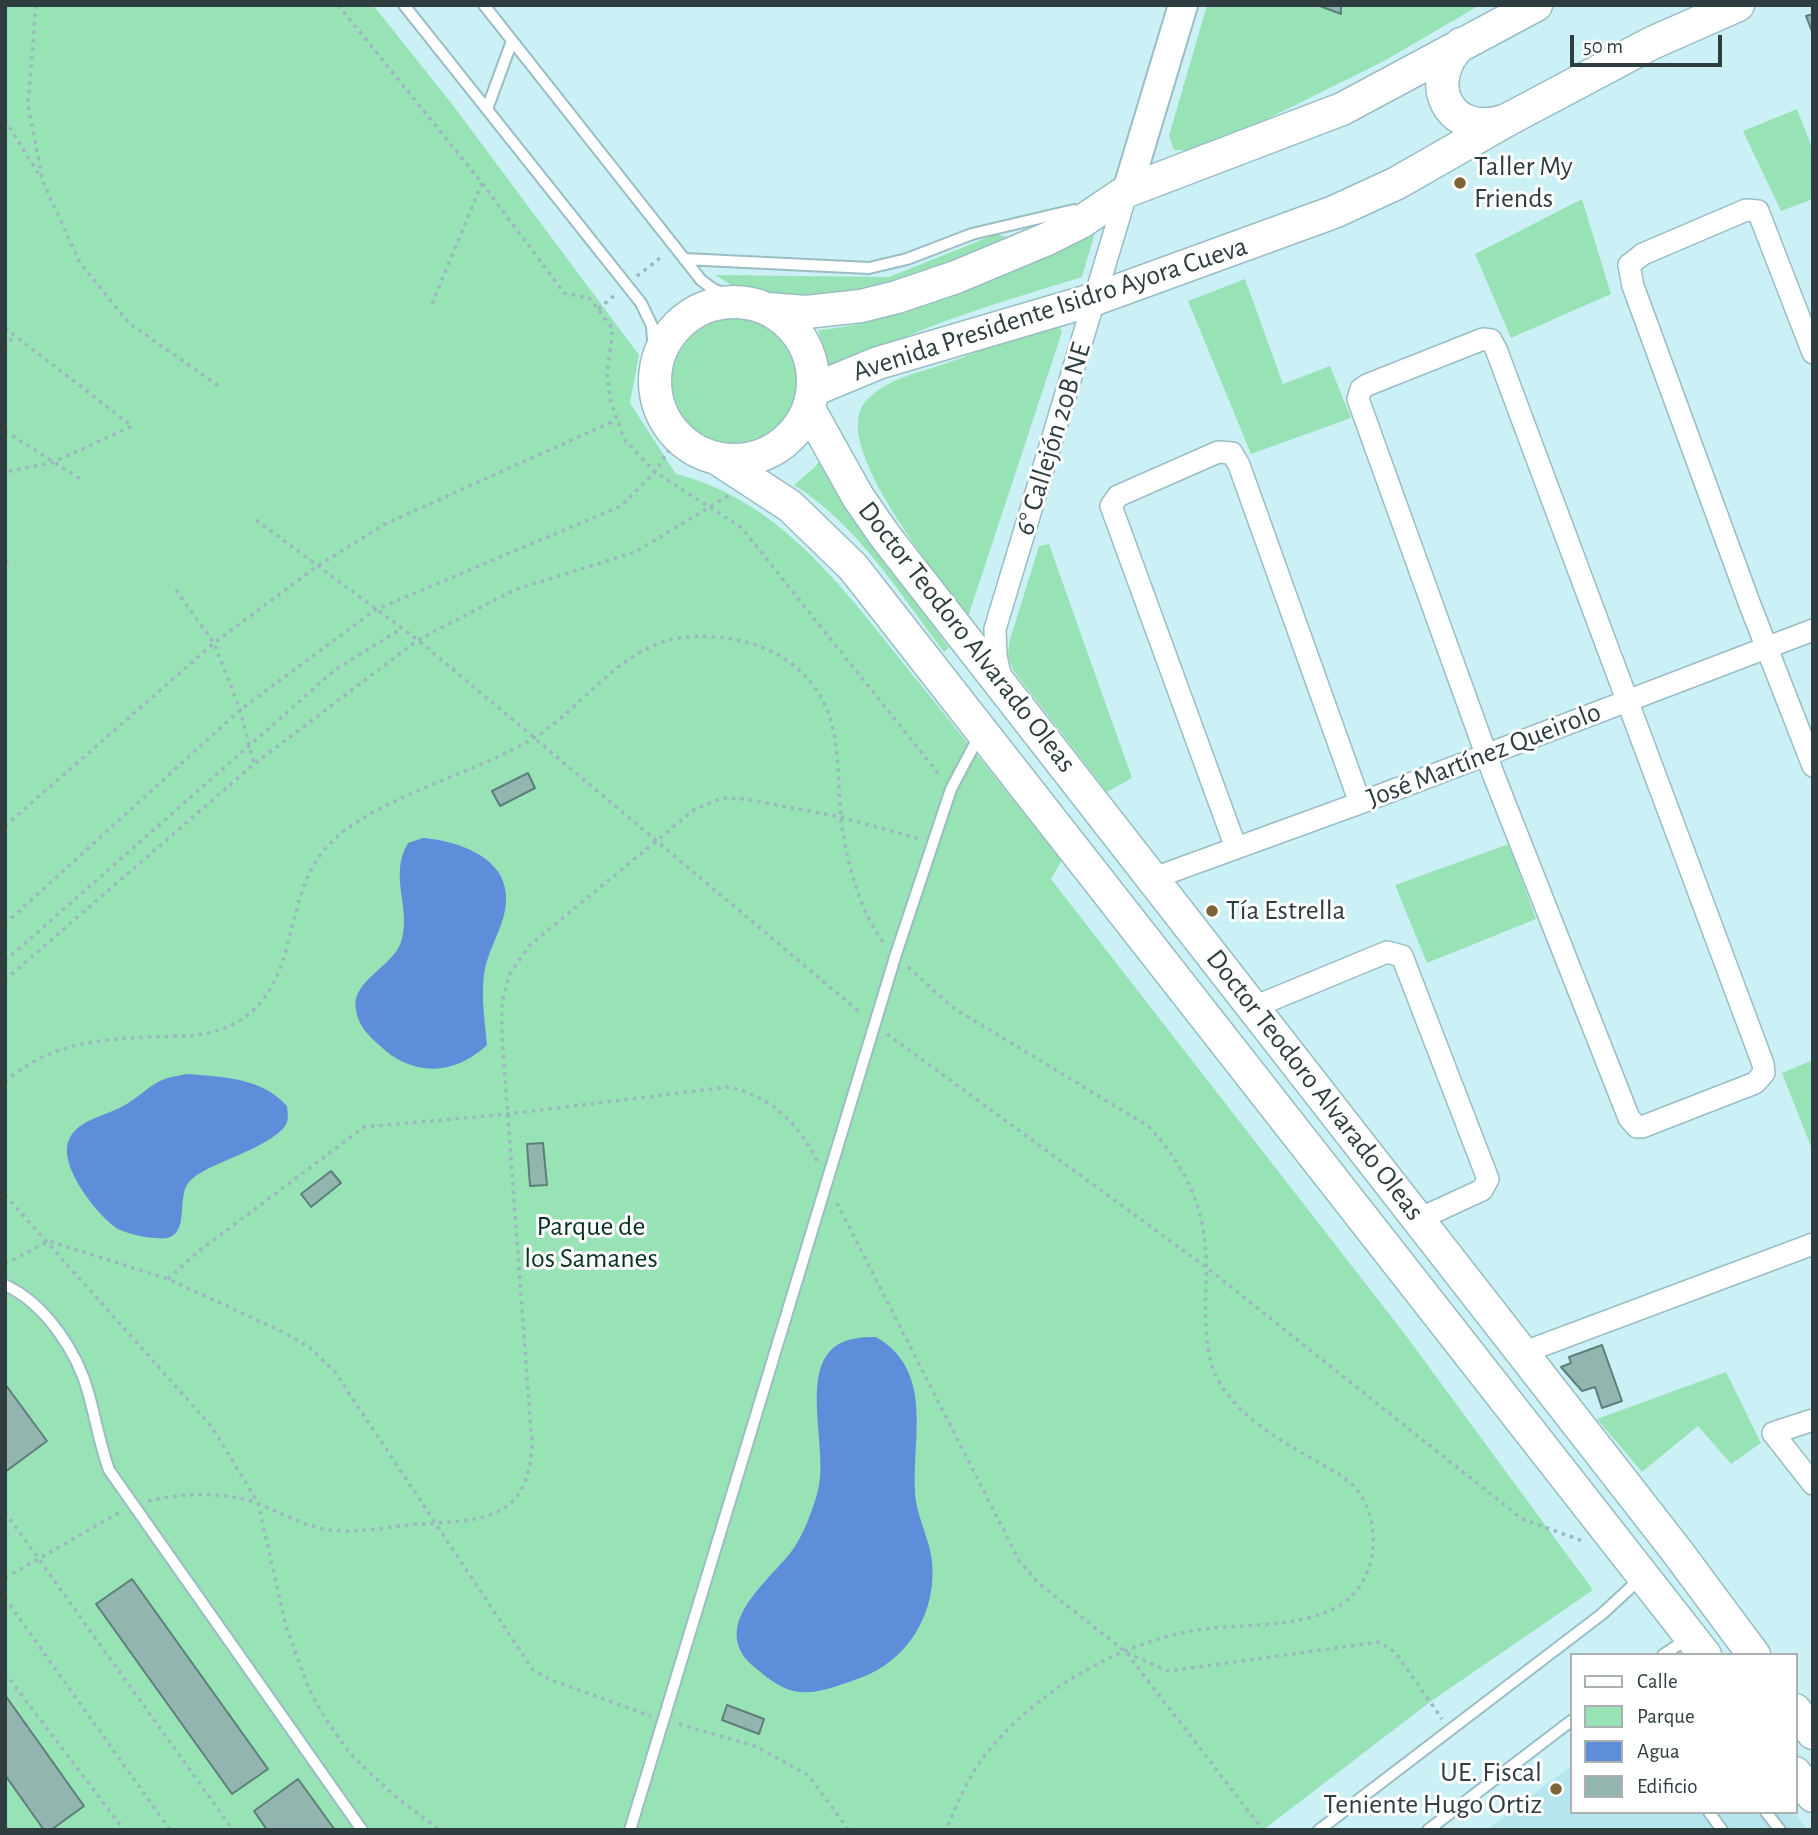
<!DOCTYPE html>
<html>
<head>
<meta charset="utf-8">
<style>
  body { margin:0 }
  #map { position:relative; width:1818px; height:1835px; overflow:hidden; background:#cbf1f7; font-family:"Alegreya Sans",sans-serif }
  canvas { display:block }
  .frame { position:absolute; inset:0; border:7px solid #2e3d3f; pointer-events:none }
  .legend { position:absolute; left:1570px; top:1653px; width:228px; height:161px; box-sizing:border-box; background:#fff; border:2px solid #abb1b2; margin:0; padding:9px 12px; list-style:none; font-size:21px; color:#2e3d3f }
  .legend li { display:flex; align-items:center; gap:14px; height:35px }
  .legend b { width:35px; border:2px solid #abb1b2 }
  .scale { position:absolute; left:1570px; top:35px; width:152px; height:32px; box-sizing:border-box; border:4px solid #2e3d3f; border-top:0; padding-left:9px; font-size:21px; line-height:24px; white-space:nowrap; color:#2e3d3f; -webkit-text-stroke:5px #fff; paint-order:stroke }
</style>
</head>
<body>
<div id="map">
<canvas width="1818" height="1835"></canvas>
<div class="frame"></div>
<ul class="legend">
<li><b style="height:9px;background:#fff"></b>Calle</li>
<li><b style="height:19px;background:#98e3b6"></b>Parque</li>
<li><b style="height:19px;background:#5e8eda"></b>Agua</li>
<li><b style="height:19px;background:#92b5af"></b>Edificio</li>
</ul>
<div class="scale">50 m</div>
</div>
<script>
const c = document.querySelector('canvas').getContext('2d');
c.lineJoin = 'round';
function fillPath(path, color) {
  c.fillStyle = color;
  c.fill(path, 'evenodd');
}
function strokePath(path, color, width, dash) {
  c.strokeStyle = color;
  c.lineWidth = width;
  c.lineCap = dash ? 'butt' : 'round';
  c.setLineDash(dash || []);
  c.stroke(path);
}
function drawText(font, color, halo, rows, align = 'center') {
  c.font = font + ' "Alegreya Sans",sans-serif';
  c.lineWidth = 6;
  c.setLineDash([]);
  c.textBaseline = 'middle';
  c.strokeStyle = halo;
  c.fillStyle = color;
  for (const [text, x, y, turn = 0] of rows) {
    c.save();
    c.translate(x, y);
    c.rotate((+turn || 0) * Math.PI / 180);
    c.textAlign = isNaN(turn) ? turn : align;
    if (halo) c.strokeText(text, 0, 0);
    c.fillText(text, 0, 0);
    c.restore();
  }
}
const built = new Path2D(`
  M1571,1766V1812H1794L1808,1830H1486Z`);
const green = new Path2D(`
  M5,5H373L452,104L639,355L630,403L676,474C786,501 853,602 921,685C968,744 1015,802 1062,860L1051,879L1404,1333L1593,1590L1430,1702L1263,1830H5Z
  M1207,5H1480L1384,61L1211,147L1196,151L1174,150L1169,136Z
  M1797,109L1813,150V199L1781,211L1743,131Z
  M1582,199L1611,294L1511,338L1475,254Z
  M1100,215L1082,277C996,304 908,327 832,376L818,330C906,325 1021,256 1100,215Z
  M996,234L1011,238L880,293L783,299L736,288L715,275L889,277Z
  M1245,279L1283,384L1330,366L1351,418L1251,454L1188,301Z
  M669 383a65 65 0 1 1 130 0a65 65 0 1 1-130 0Z
  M1058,325L1062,332L968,617C942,580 826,443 866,401C887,378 919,373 947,363C983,350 1020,333 1058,325Z
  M824,454L853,516L949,648L944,652C899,593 858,525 794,485L815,467Z
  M1049,544L1132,778L1107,792L1013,670L1008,657L1009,643L1039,546Z
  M1509,844L1536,919L1427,963L1395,885Z
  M1813,1060V1152L1782,1073Z
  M1726,1372L1761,1443L1731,1464L1698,1426L1642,1472L1597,1419Z`);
const water = new Path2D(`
  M423,838C459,841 510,858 506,903C504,928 487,950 484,975C481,998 485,1023 487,1045C454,1076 412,1077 379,1045C368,1035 358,1025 356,1010C350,981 393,967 401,942C412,908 388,876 408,843Z
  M186,1074C222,1077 261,1077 287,1106C287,1110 289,1117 287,1122C282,1139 233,1157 216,1165C207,1169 195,1175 189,1182C176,1197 190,1233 167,1238C155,1240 124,1234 115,1227C95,1212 60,1167 68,1142C76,1119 107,1116 125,1105C137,1098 148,1087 160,1081C168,1077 178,1076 186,1074Z
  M876,1337C933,1370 913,1434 915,1490C915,1514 930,1538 932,1562C937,1612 908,1661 860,1678C839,1685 816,1696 793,1691C778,1687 765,1676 753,1666C708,1626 768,1582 791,1552C802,1538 812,1512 817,1494C830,1456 801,1380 831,1350C843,1338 861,1337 876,1337Z`);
const building = new Path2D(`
  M1317,5H1341V14Z
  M1813,14V34L1806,16Z
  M528,773L535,788L500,806L492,791Z
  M543,1143L547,1185L530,1186L527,1144Z
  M331,1171L341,1183L311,1207L301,1194Z
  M1602,1345L1622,1401L1602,1408L1595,1387L1582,1391L1561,1367L1571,1363L1569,1357Z
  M5,1384L47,1441L5,1472Z
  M132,1579L268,1769L232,1794L96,1604Z
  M5,1695L84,1806L51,1830H44L5,1775Z
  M727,1705L764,1719L759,1734L722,1720Z
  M298,1779L335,1830H267L254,1811Z`);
const path = new Path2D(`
  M36,5L28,105L43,182L80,263L129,323L220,387
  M338,5L482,183L564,293L589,298L613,329L607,373L610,399L624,439L655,472L742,528L941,777
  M5,120L41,178
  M637,276L664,255
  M432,304L482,183
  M598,309L615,295
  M5,328L132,426L54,462L5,472
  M5,348L14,335
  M5,431L82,480
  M256,520L418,640L862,1014
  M5,562H11
  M176,590L214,643L240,710L254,764
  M5,826L214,643L316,567L385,524L616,420
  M5,924L240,710L375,610L621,506L655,472L677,437
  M5,961L336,669L401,629
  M908,967L952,1007L1148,1126C1191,1172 1209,1218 1206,1281C1205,1307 1204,1353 1216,1376C1238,1419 1281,1440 1321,1464C1336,1472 1353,1481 1362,1497C1383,1533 1375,1588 1335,1608C1294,1629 1242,1623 1198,1630C1120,1642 1040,1689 989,1750C970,1773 957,1803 946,1830
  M5,980L254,764L418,640L514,590L635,552L728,496
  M887,1034L1206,1267L1522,1519L1583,1541
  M5,1082C46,1045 96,1039 149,1037C180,1036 209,1038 237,1022C301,985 281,900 325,849C371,796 478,775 540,734C583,705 617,654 669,640C708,631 760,639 792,664C844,705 836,760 841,818C844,854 861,917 885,944
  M5,1195L212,1427L258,1503L286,1626L308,1687L325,1718L351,1755L397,1798L440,1830
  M837,1203L1019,1560L1038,1583L1126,1652L1263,1830
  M5,1264L49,1241L168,1279L283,1332L309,1347L335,1372L533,1670L551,1680L651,1716
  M168,1279L199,1251L364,1127L508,1114L728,1087C771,1096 798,1123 817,1161
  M148,1501C181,1493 227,1491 259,1504C281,1513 300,1524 324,1529C352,1534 382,1528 409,1525C472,1519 529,1528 532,1444L502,1036V1003L509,975L530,945L695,809L722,798L745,799L841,817L920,839
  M5,1512L233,1830
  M5,1578L122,1511
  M5,1598L170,1830
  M1127,1653L1168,1671L1380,1642L1396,1653L1442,1719
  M5,1673L124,1830
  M679,1724L755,1746L808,1775L849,1830
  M5,1825L9,1830`);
const lane = new Path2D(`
  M404,5L641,303L652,326L655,368
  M484,5L701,280L713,289L747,303
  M487,109L512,41
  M684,259L869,268L907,259L972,234L1074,210
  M5,1285C46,1304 78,1353 89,1395C96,1421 100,1445 109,1470L362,1830
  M1663,1655L1687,1639
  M1709,1812L1722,1830
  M1766,1812L1780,1830
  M630,1830L896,954L951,789L979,736
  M1319,1830L1602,1614L1642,1577
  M1428,1830L1571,1721`);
const street = new Path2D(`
  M1483,339L1491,340L1496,349L1763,1064L1764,1073L1755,1083L1642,1127H1637L1629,1118L1494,776L1358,399L1361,389L1367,385Z
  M1813,353L1758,211L1746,210L1643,254L1629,265L1633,286L1750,605L1813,766
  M1001,679L996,656L995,629L1127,191
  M1236,848L1111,506L1118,496L1218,452L1232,453L1239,465L1360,803
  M1154,878L1360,803L1813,630
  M1254,1007L1387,952L1402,956L1488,1179L1482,1190L1419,1219
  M1522,1353L1813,1244
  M1813,1420L1773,1433L1813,1484`);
const secondary = new Path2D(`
  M1127,191L1183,5`);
const primary = new Path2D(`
  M1461,44C1421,84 1450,138 1504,121
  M655 381a79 79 0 1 1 158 0a79 79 0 1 1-158 0Z
  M767,309L806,312L861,306L897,297L956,277L1047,239L1081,222L1127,191L1342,109L1536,5
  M813,390L878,363L1095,299L1334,212L1397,183L1507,120L1652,43L1738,5
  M809,409L858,497L885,536L1676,1550L1754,1655
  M718,459L790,506L853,567L1705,1655
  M1795,1710L1813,1733
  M1795,1773L1813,1796`);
const markers = [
  [1460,183,7,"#7d6335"],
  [1212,911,7,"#7d6335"],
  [1556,1789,7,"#7d6335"]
];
const poiNames = [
  ["Taller My",1474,167],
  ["Friends",1474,199],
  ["Tía Estrella",1226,911],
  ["UE. Fiscal",1542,1773,"right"],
  ["Teniente Hugo Ortiz",1542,1805,"right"]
];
const streetNames = [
  ["Avenida Presidente Isidro Ayora Cueva",1050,309,-18],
  ["6° Callejón 20B NE",1053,439,-73],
  ["Doctor Teodoro Alvarado Oleas",967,637,52],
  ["José Martínez Queirolo",1484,755,-21],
  ["Doctor Teodoro Alvarado Oleas",1315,1085,52]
];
const parkNames = [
  ["Parque de",591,1227],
  ["los Samanes",591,1259]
];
fillPath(built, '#b6e5ed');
fillPath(green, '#98e3b6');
fillPath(water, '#5e8eda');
fillPath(building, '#92b5af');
strokePath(building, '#5c7f79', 2);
strokePath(lane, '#99bdc3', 14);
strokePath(street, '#99bdc3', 24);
strokePath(secondary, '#99bdc3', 32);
strokePath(primary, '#99bdc3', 35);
strokePath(path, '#9ab9bd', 3.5, [3.5, 5]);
strokePath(lane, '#fff', 10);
strokePath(street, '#fff', 21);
strokePath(secondary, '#fff', 28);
strokePath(primary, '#fff', 32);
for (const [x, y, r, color] of markers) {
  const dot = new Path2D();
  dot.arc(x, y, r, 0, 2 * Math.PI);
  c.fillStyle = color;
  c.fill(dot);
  strokePath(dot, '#fff', 2.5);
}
drawText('28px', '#2e3d3f', '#fff', poiNames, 'left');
drawText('28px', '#2e3d3f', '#fff', streetNames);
drawText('28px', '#07341f', '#fff', parkNames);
</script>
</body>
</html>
